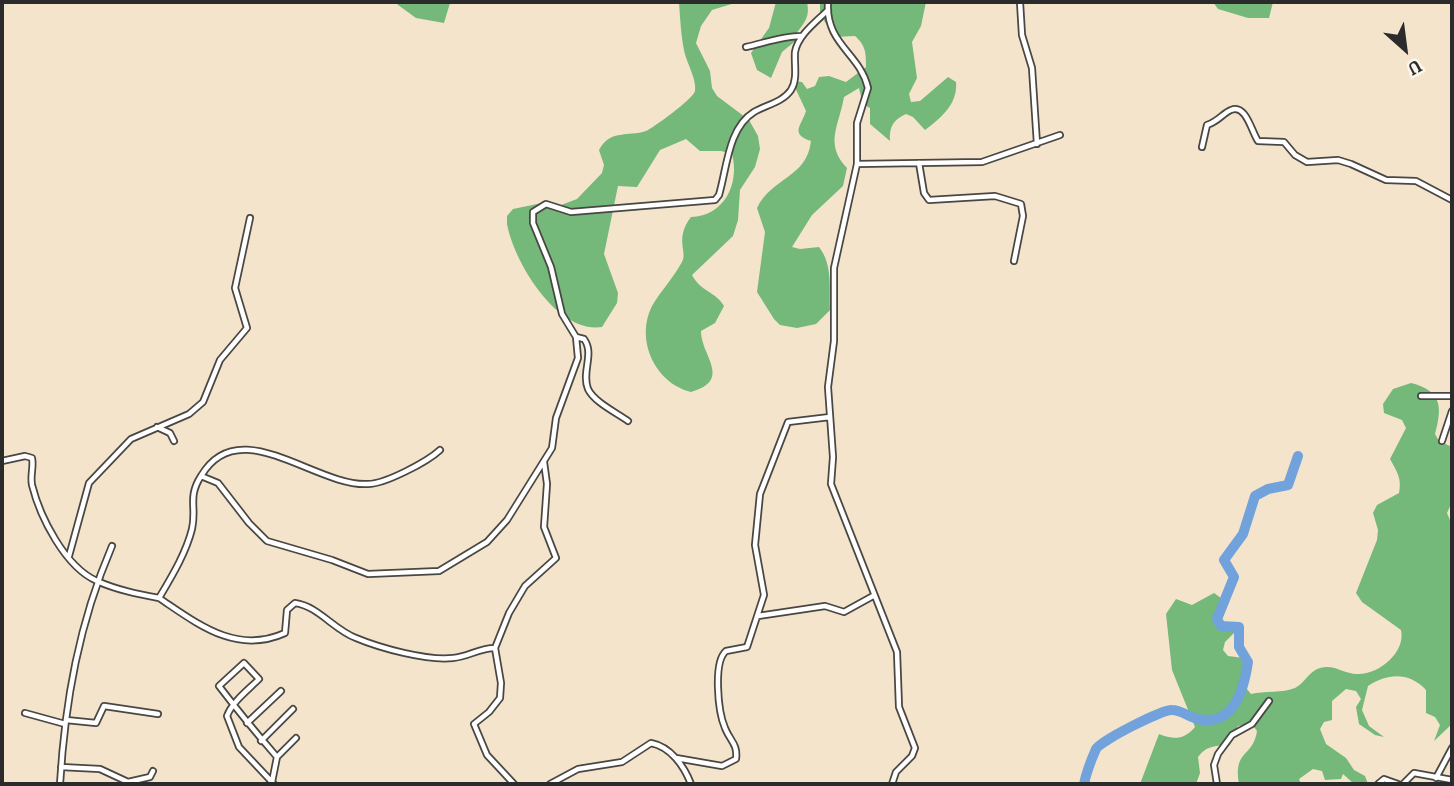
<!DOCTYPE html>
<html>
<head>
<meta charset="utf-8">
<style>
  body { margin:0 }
  #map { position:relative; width:1454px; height:786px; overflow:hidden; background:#f5e4cc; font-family:Alegreya,serif }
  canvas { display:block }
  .frame { position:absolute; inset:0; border:4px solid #2b2b2b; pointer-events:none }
  .north { position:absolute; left:1370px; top:14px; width:70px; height:70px; -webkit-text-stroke:5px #fbf7ec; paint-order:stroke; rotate:152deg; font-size:19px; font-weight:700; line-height:28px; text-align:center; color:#2b2b2b }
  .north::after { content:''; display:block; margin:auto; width:24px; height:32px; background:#2b2b2b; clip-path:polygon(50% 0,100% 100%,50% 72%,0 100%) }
</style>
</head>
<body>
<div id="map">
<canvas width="1454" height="786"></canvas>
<div class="frame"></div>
<div class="north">U</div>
</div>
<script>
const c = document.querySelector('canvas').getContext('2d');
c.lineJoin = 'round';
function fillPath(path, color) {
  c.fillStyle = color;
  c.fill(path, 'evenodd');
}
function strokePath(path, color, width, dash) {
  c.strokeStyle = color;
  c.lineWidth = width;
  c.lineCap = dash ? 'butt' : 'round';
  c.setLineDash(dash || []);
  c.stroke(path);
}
const forest = new Path2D(`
  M394,2H449L450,3L444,23L416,18Z
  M679,2H738L712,10L701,26L696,43L710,71L712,88L717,96L749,120L758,136L760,149L755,167L740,190L738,220L733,236L692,275C700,291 716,292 724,306L715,323L701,331C701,356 733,380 691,392C655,383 635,340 652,306C660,292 674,277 682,262C688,252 674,239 691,217C724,216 740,184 732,154L721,151H700L686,139L660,150L637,187L618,186L604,254L618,293L617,303L602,327C557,334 514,262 507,224V216L513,209L542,203L561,205L577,199L602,173L604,165L599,150C610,129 628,137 646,131C653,128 693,99 695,91C697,79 686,62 684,50C681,35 680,17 679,2Z
  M776,2H807C810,17 805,22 796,34L799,38L782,52L771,78L757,70L751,53L769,28Z
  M820,2H926L921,26L912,42L917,78L909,94L911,102L920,101L948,77L956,82C958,104 941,118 925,130L913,117L906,114C893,120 889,127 890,141L870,124V108L863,104L859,88L844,97C839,126 824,144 847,168L843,186L812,215L792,247L800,249L819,247C833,265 829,288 830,310L816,324L797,328L780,325L774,319L757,292L765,232L757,208C772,177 807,178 811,141C789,134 802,125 806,111L792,81L802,82L807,89L815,86L819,77L829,76L846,82L866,67C866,53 866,46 855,36L834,37L820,14Z
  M1213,2H1273L1269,18H1248L1218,9Z
  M1411,383C1443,391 1442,408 1435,434L1439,441L1452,447V502L1447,513L1452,525V724L1434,741L1440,725L1435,717L1426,713V690C1409,672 1388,673 1368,686L1362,710L1369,726L1384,737L1375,735L1359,724L1356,707L1361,699L1356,691L1346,689L1332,701V720L1324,722L1320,729L1326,744L1346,758L1354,770L1365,776L1368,784H1354L1343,774L1341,779L1325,780L1322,771L1313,769L1299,779L1301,784H1239C1233,749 1253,758 1257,731L1252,724L1238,726L1230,745C1216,746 1207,745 1198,757L1200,773L1196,784H1140L1159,734C1174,740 1184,740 1195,727L1172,670L1166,614L1176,599L1192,605L1214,593L1221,598C1216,611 1212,617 1220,630H1237L1225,642L1223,650L1228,656L1244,658L1241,682L1251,694C1264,691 1283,693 1295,688C1305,683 1309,671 1320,668C1335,664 1343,674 1357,674C1379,675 1406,652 1401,630L1362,602L1356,593L1377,540L1378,530L1373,513L1377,505L1399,493C1402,478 1397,472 1390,459L1406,428L1402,420L1384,413L1383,404L1393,389Z`);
const river = new Path2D(`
  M1084,784C1086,774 1092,758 1096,749C1100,741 1163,709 1172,710C1181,710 1189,717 1198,719C1234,727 1244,689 1248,662L1239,647V627L1221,626L1217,619L1234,577L1224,560L1243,534L1255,496L1268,489L1288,485L1298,456`);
const street = new Path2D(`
  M828,2C825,44 860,53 868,88L857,123V164L834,268V341L828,387L833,457L831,484L897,652L899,707L915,748L912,756L896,772L892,784
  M1020,2L1022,35L1032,68L1037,144
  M746,47C764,43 783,36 801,36
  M1202,147L1207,125C1219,121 1223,113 1231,110C1246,103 1252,133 1258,141L1284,142L1295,155L1307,162L1338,160L1351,164L1386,180L1416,181L1452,200
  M919,163L924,193L929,200L995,196L1021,204L1023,216L1014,261
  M857,164L982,162L1060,135
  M576,337L584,339C595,354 581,372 588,389C594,402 617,413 628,421
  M1421,396H1452
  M157,427L170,433L174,441
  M1442,441L1452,411
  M2,461L25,456L32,458C34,467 30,475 32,485C40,517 65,567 97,581C117,590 138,594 159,598C172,576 186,553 192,529C197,507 187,498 201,476L218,483L249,523L267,541L332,560L368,574L439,571L487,542L507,520L552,448L556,418L578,358L576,337L562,314L551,267L533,223V212L546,204L571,212L715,200L719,195C727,168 728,128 754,112C766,105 783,102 791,90C798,79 794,65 795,52C798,35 816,22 828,10
  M201,476C239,411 315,487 368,484C385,484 427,462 440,450
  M69,556L89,483L131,439L189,414L203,402L220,360L247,328L235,288L250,218
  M159,598C198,624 236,655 285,633L287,610L295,603C318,606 334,630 356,638C380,648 427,661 453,658C468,657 479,648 495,648
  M758,616L825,606L844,612L873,596
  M25,713L65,724
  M66,720L96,723L104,706L158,714
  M247,723L281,691
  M261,741L293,709
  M277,757L296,738
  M676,758L722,766L736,759C738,744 730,741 725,728C718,712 713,662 726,651L747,647L764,595L755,545L760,494L788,422L830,417
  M61,767L100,769L128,782L150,777L153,771
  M1436,778L1452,748
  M60,784C65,701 79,623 112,546
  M269,784L272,782L277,757C257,734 238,711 219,686L244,663L259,679C248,690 232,702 227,716L239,747L272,782L274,784
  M514,784L487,755L474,724L489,712L500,698L501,683L495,648L509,613L525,586L556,558L544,527L547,484L544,462
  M550,784L578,769L622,762L651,743C671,747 684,766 691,784
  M1217,784L1214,765L1218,754L1232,735L1252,724L1269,701
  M1378,784L1384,779L1398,784
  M1403,784L1414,773L1452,780`);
fillPath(forest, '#74b87a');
strokePath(river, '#72a2dc', 10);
strokePath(street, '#494743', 8);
strokePath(street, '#fff', 4.5);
</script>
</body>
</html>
